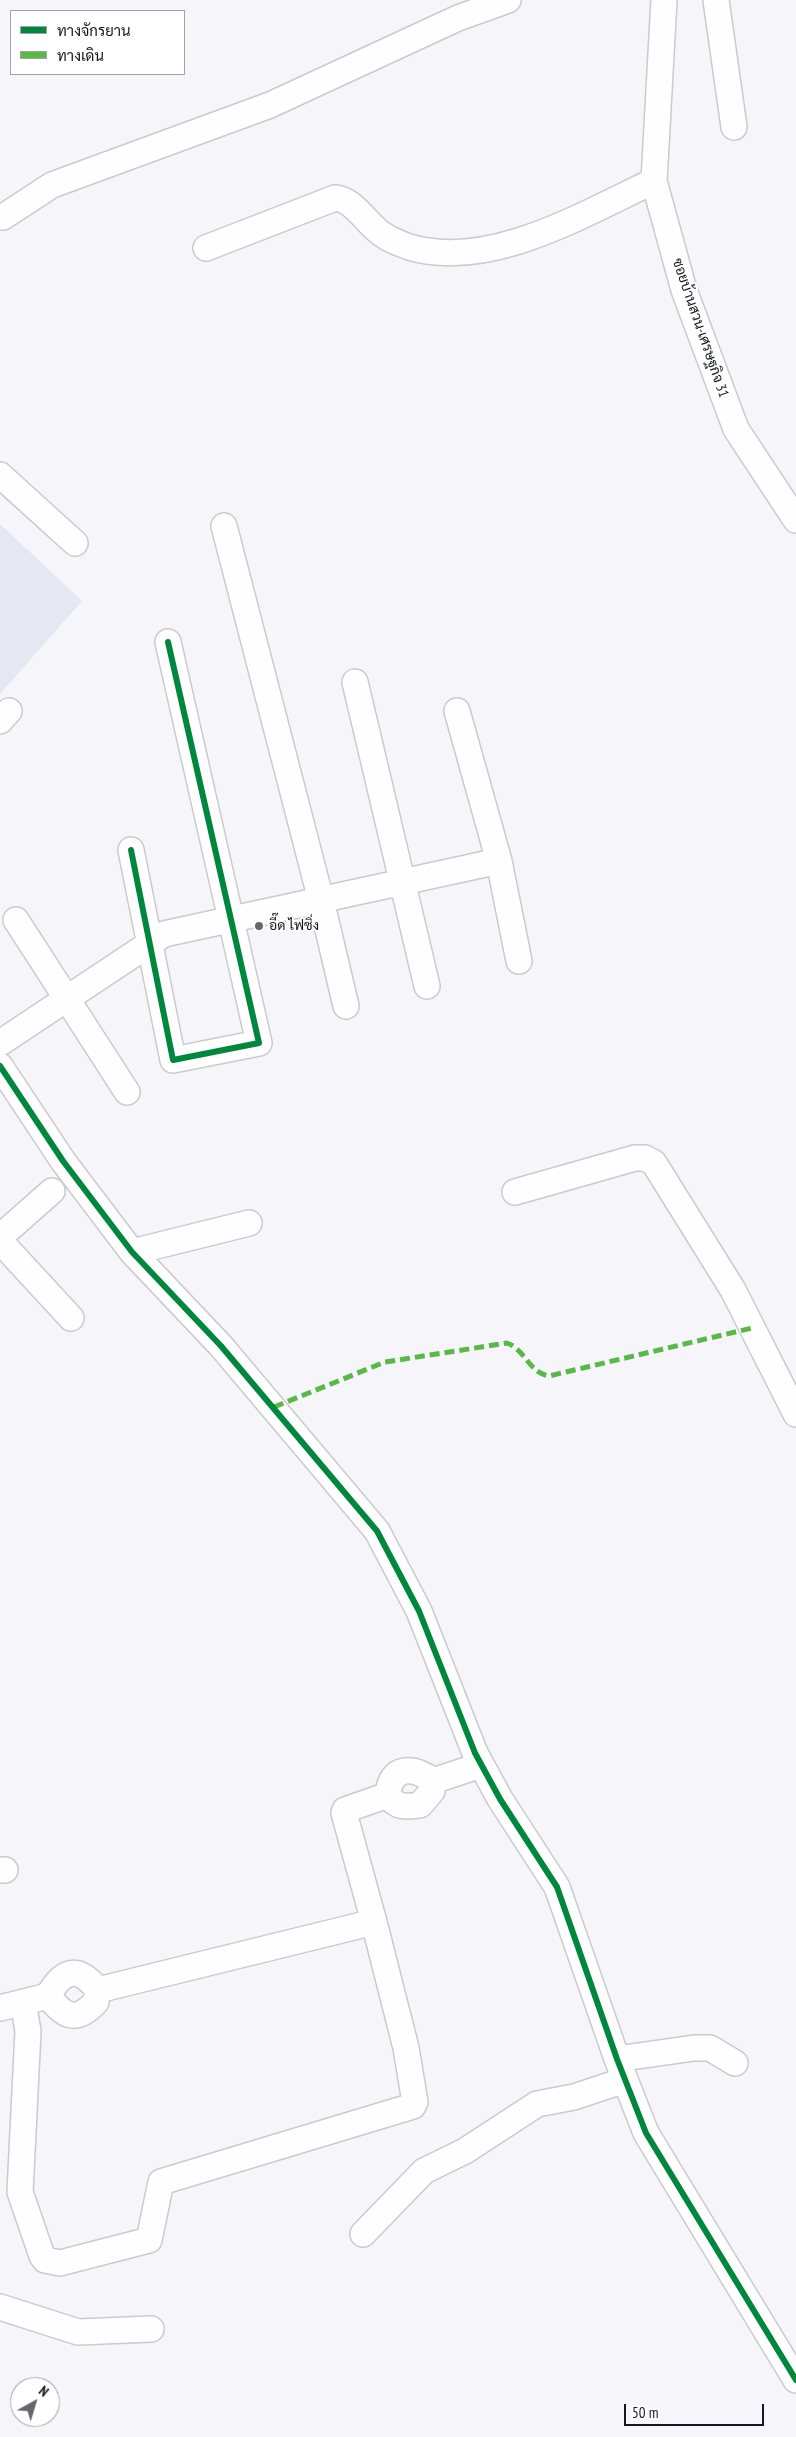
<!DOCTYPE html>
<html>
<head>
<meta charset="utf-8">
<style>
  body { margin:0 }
  #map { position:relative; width:796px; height:2437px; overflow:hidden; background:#f5f5fa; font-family:"PT Sans Narrow",Sarabun,sans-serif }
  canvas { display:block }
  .legend { position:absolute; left:10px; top:10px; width:175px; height:65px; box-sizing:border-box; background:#fff; border:1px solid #a2a3a5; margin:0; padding:6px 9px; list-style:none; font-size:15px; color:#17181f }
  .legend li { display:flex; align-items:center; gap:10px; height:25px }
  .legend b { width:25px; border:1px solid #a2a3a5 }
  .north { position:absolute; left:10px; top:2377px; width:50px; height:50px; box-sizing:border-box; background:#fff; border:1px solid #a2a3a5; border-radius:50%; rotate:39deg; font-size:14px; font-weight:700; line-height:20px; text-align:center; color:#17181f }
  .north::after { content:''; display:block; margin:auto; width:18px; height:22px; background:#65656c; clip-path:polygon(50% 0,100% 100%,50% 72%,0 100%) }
  .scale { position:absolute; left:624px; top:2404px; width:140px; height:22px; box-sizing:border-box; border:2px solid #17181f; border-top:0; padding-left:6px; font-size:15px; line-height:18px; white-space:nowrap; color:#17181f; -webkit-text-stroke:4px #fff; paint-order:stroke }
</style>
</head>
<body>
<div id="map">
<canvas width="796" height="2437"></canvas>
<ul class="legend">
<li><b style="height:6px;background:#00873e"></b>ทางจักรยาน</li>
<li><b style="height:6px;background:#58b947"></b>ทางเดิน</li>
</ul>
<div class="north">N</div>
<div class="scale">50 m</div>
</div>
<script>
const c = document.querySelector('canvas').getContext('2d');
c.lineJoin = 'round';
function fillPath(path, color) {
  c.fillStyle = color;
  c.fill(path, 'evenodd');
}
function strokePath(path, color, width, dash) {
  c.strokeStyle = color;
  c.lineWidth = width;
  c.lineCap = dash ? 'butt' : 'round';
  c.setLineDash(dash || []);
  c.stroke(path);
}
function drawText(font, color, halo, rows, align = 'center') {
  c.font = font + ' "PT Sans Narrow",Sarabun,sans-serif';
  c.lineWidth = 4;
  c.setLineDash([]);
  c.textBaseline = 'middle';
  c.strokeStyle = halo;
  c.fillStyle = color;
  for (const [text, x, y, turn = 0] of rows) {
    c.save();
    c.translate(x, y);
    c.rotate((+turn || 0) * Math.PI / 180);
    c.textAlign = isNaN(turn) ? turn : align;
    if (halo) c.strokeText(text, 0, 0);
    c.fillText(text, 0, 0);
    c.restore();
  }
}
const built = new Path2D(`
  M0,524L82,601L0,694Z`);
const minor = new Path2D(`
  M664,0L654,181L684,290L736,429L796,520
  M716,0L734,127
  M0,217H3L52,185L270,105L458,18L508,0
  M206,248L335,198C356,200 367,226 385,236C392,241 402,244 409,247C490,271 583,214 654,181
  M0,475L75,543
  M224,526L321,900L346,1006
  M355,682L427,986
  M457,711L499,861
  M0,721L9,711
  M131,850L173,1060L259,1043L168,642
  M16,920L127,1092
  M0,1043L164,934L499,861L519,961
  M0,1066L63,1161L132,1252L221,1346L377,1531L419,1611L475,1753L500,1799L557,1887L617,2059L646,2133L796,2380
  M515,1192L635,1158H645L654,1163L733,1290L796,1414
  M0,1237L52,1191
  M0,1241L71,1318
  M132,1252L249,1223
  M388,1795C396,1808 406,1807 420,1805L432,1791L433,1781
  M0,1870H5
  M48,1996C64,2016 75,2024 96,2002L98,1990
  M23,2002L28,2031L20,2192L42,2256L45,2260L60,2263L149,2240L161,2182L413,2106L415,2102L406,2048L374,1922
  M0,2008L48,1996C63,1969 78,1965 98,1990L374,1922L344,1813L345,1810L388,1795C390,1765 414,1766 433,1781L481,1765
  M617,2059L694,2048H710L735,2063
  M363,2234L424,2171L465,2151L537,2104L574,2097L625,2080
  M0,2307L78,2332L151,2329`);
const quiet = new Path2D(`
  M274,1407L385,1362L507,1343C525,1349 529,1373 549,1376L752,1328`);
const cycleway = new Path2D(`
  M131,850L173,1060L259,1043L168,642
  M0,1066L63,1161L132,1252L221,1346L377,1531L419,1611L475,1753L500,1799L557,1887L617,2059L646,2133L796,2380`);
const markers = [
  [259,926,5,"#65656c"]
];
const streetNames = [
  ["ซอยบ้านสวน-เศรษฐกิจ 31",700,328,71]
];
const poiNames = [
  ["อี๊ด ไฟซิ่ง",269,926]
];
fillPath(built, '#e6e7f2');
strokePath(minor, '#cacacf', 28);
strokePath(minor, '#fefefe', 25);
strokePath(quiet, '#58b947', 5, [10, 5]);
strokePath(cycleway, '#00873e', 6);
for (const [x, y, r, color] of markers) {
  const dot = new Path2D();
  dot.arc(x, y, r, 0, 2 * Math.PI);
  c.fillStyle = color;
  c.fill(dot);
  strokePath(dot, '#fff', 2);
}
drawText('14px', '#17181f', '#fff', streetNames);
drawText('14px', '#17181f', '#fff', poiNames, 'left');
</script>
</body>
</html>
